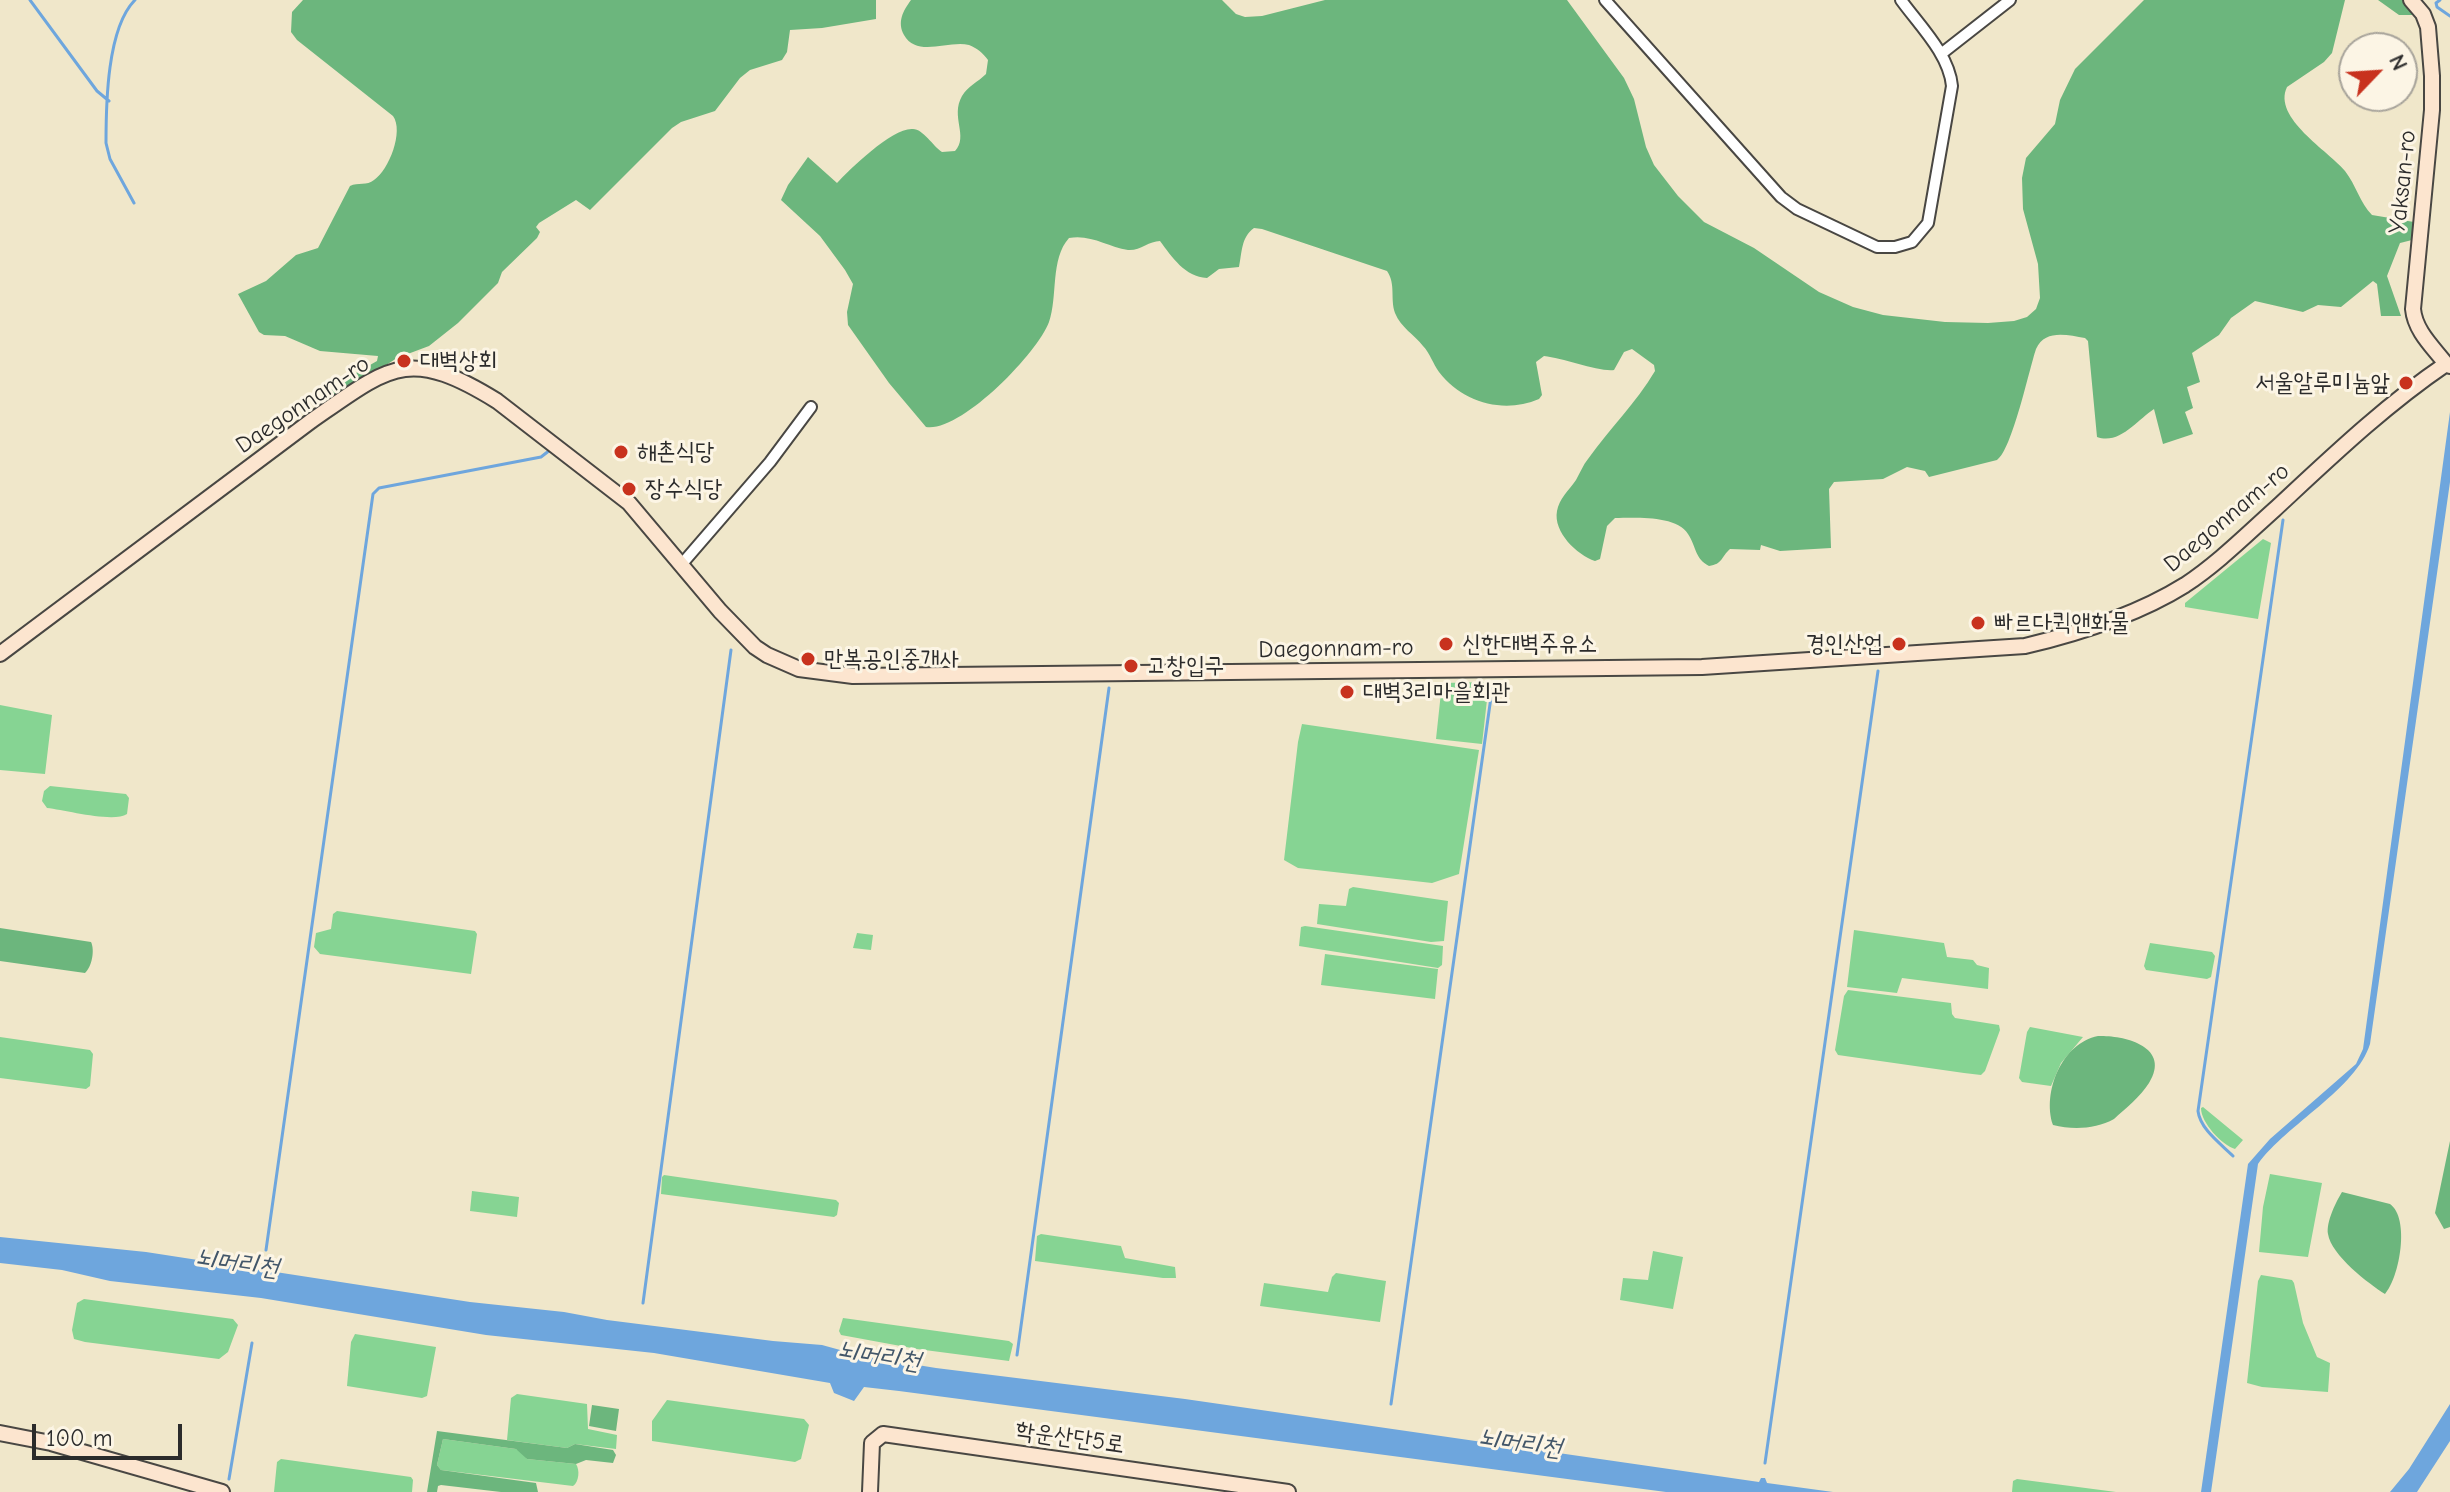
<!DOCTYPE html>
<html>
<head>
<meta charset="utf-8">
<style>
  body { margin:0 }
  #map { position:relative; width:2450px; height:1492px; overflow:hidden; background:#f0e7ca; font-family:"Comic Neue",sans-serif }
  canvas { display:block }
  .north { position:absolute; left:2338px; top:32px; width:80px; height:80px; box-sizing:border-box; background:#fcf5e5; border:2px solid #a8a49b; border-radius:50%; rotate:65deg; font-size:22px; font-weight:700; line-height:32px; text-align:center; color:#2b2b2b }
  .north::after { content:''; display:block; margin:auto; width:28px; height:36px; background:#c8321e; clip-path:polygon(50% 0,100% 100%,50% 72%,0 100%) }
  .scale { position:absolute; left:32px; top:1424px; width:150px; height:36px; box-sizing:border-box; border:4px solid #2b2b2b; border-top:0; padding-left:10px; font-size:24px; line-height:28px; white-space:nowrap; color:#2b2b2b; -webkit-text-stroke:6px #fcf5e5; paint-order:stroke }
</style>
</head>
<body>
<div id="map">
<canvas width="2450" height="1492"></canvas>
<div class="north">N</div>
<div class="scale">100 m</div>
</div>
<script>
const c = document.querySelector('canvas').getContext('2d');
c.lineJoin = 'round';
function fillPath(path, color) {
  c.fillStyle = color;
  c.fill(path, 'evenodd');
}
function strokePath(path, color, width, dash) {
  c.strokeStyle = color;
  c.lineWidth = width;
  c.lineCap = dash ? 'butt' : 'round';
  c.setLineDash(dash || []);
  c.stroke(path);
}
function drawText(font, color, halo, rows, align = 'center') {
  c.font = font + ' "Comic Neue","Poor Story",sans-serif';
  c.lineWidth = 6;
  c.setLineDash([]);
  c.textBaseline = 'middle';
  c.strokeStyle = halo;
  c.fillStyle = color;
  for (const [text, x, y, turn = 0] of rows) {
    c.save();
    c.translate(x, y);
    c.rotate((+turn || 0) * Math.PI / 180);
    c.textAlign = isNaN(turn) ? turn : align;
    if (halo) c.strokeText(text, 0, 0);
    c.fillText(text, 0, 0);
    c.restore();
  }
}
const green = new Path2D(`
  M2263,539L2271,543L2258,619L2185,607V603Z
  M1489,682L1482,744L1436,739L1442,683Z
  M0,705L52,715L45,774L0,770Z
  M1302,724L1479,750L1459,874L1432,883L1298,868L1284,860L1298,742Z
  M50,786L126,794L129,798L127,814C113,823 66,810 47,808L42,801L44,791Z
  M1353,887L1448,901L1444,941L1431,942L1317,924L1319,904L1346,906L1349,889Z
  M337,911L475,931L477,934L471,974L320,954L314,947L316,933L331,929L333,914Z
  M1305,926L1443,946L1442,965L1438,968L1299,946L1301,927Z
  M1854,930L1944,943L1947,957L1973,960L1977,965L1989,968L1988,989L1902,978L1897,993L1847,987Z
  M857,933L873,935L871,950L853,948Z
  M2150,943L2212,952L2215,956L2211,977L2207,979L2146,970L2144,966Z
  M1325,954L1438,969L1435,999L1321,985Z
  M1848,990L1951,1003L1952,1014L1955,1018L1999,1025L2000,1030L1985,1071L1981,1075L1964,1073L1838,1055L1835,1050L1844,996Z
  M2030,1027L2083,1037L2061,1063L2051,1086L2022,1082L2019,1078L2027,1032Z
  M0,1037L90,1050L93,1054L90,1086L86,1089L0,1078Z
  M2203,1107L2243,1140L2235,1149C2222,1145 2201,1123 2201,1108Z
  M2270,1174L2322,1183L2308,1257L2259,1252L2263,1207Z
  M664,1175L836,1200L839,1203L837,1215L834,1217L661,1194L662,1177Z
  M472,1191L519,1197L517,1217L470,1211Z
  M1041,1234L1121,1246L1125,1258L1175,1267L1176,1278H1163L1035,1261L1037,1236Z
  M1653,1251L1683,1257L1673,1309L1620,1300L1623,1278L1648,1280Z
  M1336,1273L1386,1281L1380,1322L1260,1306L1264,1283L1328,1292L1332,1277Z
  M2261,1275L2292,1280L2294,1283L2303,1323L2317,1357L2330,1363L2328,1392L2262,1387L2247,1383L2258,1281Z
  M84,1299L233,1319L238,1325L228,1352L219,1359L85,1342L74,1339L72,1330L77,1303Z
  M843,1318L1009,1341L1013,1344L1009,1361L917,1349L841,1335L839,1331Z
  M355,1334L436,1347L427,1396L422,1398L347,1386L351,1342Z
  M517,1394L587,1404L588,1429L617,1435L616,1449L575,1444L567,1448L507,1440L511,1398Z
  M667,1400L804,1419L809,1425L801,1459L795,1462L652,1441V1421Z
  M443,1439L516,1449L522,1452L527,1459L576,1464C580,1470 579,1482 573,1486L441,1470L437,1465Z
  M281,1459L411,1477L413,1480L412,1492H274L277,1462Z
  M2017,1479L2116,1492H2012L2013,1481Z`);
const forest = new Path2D(`
  M303,0H876V19L822,28L790,30L787,52L782,60L750,70L740,78L715,111L681,122L672,128L590,210L576,200L539,223L536,227L540,232L537,238L502,272L498,283L458,323L429,346L397,358L324,405L321,402L335,385L377,361L378,356L320,351L285,336L264,335L259,332L238,294L266,281L296,255L318,248L350,186C358,182 367,186 374,180C389,170 404,131 393,116L297,40L291,32L292,12Z
  M911,0H1222L1236,14L1245,17L1262,16L1325,0H1567L1624,78L1634,99L1646,147L1654,165L1678,196L1704,222L1754,248L1819,292L1853,307L1883,315L1945,322L1988,323L2014,321L2027,317L2036,309L2040,298L2038,264L2023,209L2022,178L2026,158L2055,124L2060,100L2075,69L2144,0H2345L2332,53L2324,62L2287,87C2272,118 2329,151 2345,171C2356,185 2360,203 2372,215L2414,222L2412,240L2400,243L2387,276L2401,316H2381L2377,284L2373,281L2341,307L2318,305L2303,312L2255,301L2231,318L2219,335L2192,353L2200,382L2187,387L2193,408L2185,412L2193,434L2163,444L2154,409C2137,420 2120,445 2097,437L2088,341L2085,338C2067,335 2045,329 2036,349C2029,370 2012,450 1997,460L1929,477L1925,471L1907,467L1883,479L1834,482L1829,489L1831,548L1780,551L1761,545L1760,550L1730,549C1721,557 1723,564 1709,566C1695,559 1696,546 1688,534C1676,515 1635,518 1615,518L1607,526L1600,559L1595,561C1577,555 1553,532 1557,511C1559,499 1569,490 1576,480C1580,473 1583,465 1588,459C1610,428 1636,403 1655,371L1654,365L1632,349L1624,352L1614,370C1599,372 1563,358 1544,356L1536,362L1542,395L1539,399C1504,414 1463,403 1439,372C1433,364 1430,353 1423,346C1414,334 1401,328 1395,313C1390,299 1396,284 1387,271L1262,229L1254,228C1241,237 1242,253 1239,267L1219,269L1207,278C1185,277 1172,257 1160,241C1149,241 1140,251 1128,250C1108,247 1091,234 1069,238C1050,259 1058,297 1049,322C1037,354 960,433 926,427L889,383L848,325L847,312L853,284L845,270L820,236L781,200L788,185L808,157L837,183C850,169 893,127 913,129C923,129 933,146 942,152L955,151C969,136 950,117 962,96C968,86 978,82 986,74L988,60C983,53 977,48 969,45C948,40 917,58 904,35C897,22 903,11 911,0Z
  M2378,0H2403L2413,15H2399Z
  M0,928L91,942C95,950 92,967 85,973L0,961Z
  M2098,1036C2123,1035 2172,1046 2149,1083C2141,1096 2125,1109 2114,1119C2096,1129 2073,1130 2053,1125C2042,1092 2062,1043 2098,1036Z
  M2450,1141V1227L2444,1229L2435,1213Z
  M2342,1192L2390,1204C2410,1218 2400,1277 2385,1294C2369,1284 2331,1255 2328,1234C2326,1222 2336,1202 2342,1192Z
  M592,1405L619,1409L616,1431L589,1426Z
  M437,1431L567,1448L575,1444L613,1450L616,1455L613,1463L586,1460L576,1464L527,1459L516,1449L443,1439L437,1465L441,1470L536,1483L538,1492H501L441,1485L438,1486L437,1492H427Z`);
const water = new Path2D(`
  M2450,412V482L2370,1044C2356,1089 2287,1124 2258,1164L2211,1492H2201L2248,1164L2270,1139L2356,1064L2363,1049Z
  M0,1237L146,1252L470,1302L564,1312L607,1320L773,1341L822,1345L862,1356L936,1368L1185,1399L1759,1482L1761,1478H1765L1767,1483L1833,1492H1666L899,1391L864,1387L854,1401L834,1393L830,1383L654,1353L486,1335L261,1298L110,1281L62,1270L0,1263Z
  M2450,1404V1441L2417,1492H2390L2409,1469Z`);
const stream = new Path2D(`
  M30,0L97,91L109,101
  M2440,0L2436,3L2437,7L2450,16
  M134,203L110,159L106,143C106,104 107,28 135,0
  M2233,1156C2221,1144 2200,1129 2198,1111L2283,520
  M266,1250L373,494L379,488L541,457L550,450
  M263,1272L265,1260
  M643,1303L731,650
  M1017,1355L1109,688
  M1391,1404L1493,683
  M1765,1463L1878,671
  M229,1479L252,1343`);
const street = new Path2D(`
  M1605,0L1781,197L1797,209L1877,247H1895L1912,242L1928,223L1952,86C1949,54 1919,25 1901,0
  M1941,54L2010,0
  M681,565L770,462L811,407`);
const secondary = new Path2D(`
  M2411,0L2423,14L2428,27L2432,76V110L2413,309C2415,331 2433,347 2446,364
  M0,654L311,421C390,366 408,346 497,401L629,503L720,611L755,647L767,655L799,669L853,676L1702,667L2025,646C2080,633 2137,615 2185,585C2217,564 2245,536 2274,510C2329,459 2384,406 2446,364L2450,366
  M0,1433L51,1443L222,1492
  M870,1492L872,1443L883,1434L1288,1492`);
const markers = [
  [404,361,8,"#c8321e"],
  [2406,383,8,"#c8321e"],
  [621,452,8,"#c8321e"],
  [629,489,8,"#c8321e"],
  [1978,623,8,"#c8321e"],
  [1446,644,8,"#c8321e"],
  [1899,644,8,"#c8321e"],
  [808,659,8,"#c8321e"],
  [1131,666,8,"#c8321e"],
  [1347,692,8,"#c8321e"]
];
const streetNames = [
  ["Yaksan-ro",2403,182,-84],
  ["Daegonnam-ro",303,405,-34],
  ["Daegonnam-ro",2227,518,-40],
  ["Daegonnam-ro",1336,649,-1],
  ["학운산단5로",1070,1438,8]
];
const poiNames = [
  ["대벽상회",420,361],
  ["서울알루미늄앞",2390,383,"right"],
  ["해촌식당",637,452],
  ["장수식당",645,489],
  ["빠르다퀵앤화물",1994,623],
  ["신한대벽주유소",1462,644],
  ["경인산업",1883,644,"right"],
  ["만복공인중개사",824,659],
  ["고창입구",1147,666],
  ["대벽3리마을회관",1363,692]
];
const waterNames = [
  ["뇌머리천",237,1263,8],
  ["뇌머리천",879,1356,9],
  ["뇌머리천",1520,1443,8]
];
fillPath(green, '#86d493');
fillPath(forest, '#6cb67d');
fillPath(water, '#6ea6dd');
strokePath(stream, '#6ea6dd', 3);
strokePath(street, '#494743', 14);
strokePath(secondary, '#494743', 18);
strokePath(street, '#fff', 10);
strokePath(secondary, '#fce5cf', 14);
for (const [x, y, r, color] of markers) {
  const dot = new Path2D();
  dot.arc(x, y, r, 0, 2 * Math.PI);
  c.fillStyle = color;
  c.fill(dot);
  strokePath(dot, '#fcf5e5', 3);
}
drawText('24px', '#2b2b2b', '#fcf5e5', streetNames);
drawText('24px', '#2b2b2b', '#fcf5e5', poiNames, 'left');
drawText('italic 26px', '#425669', '#fcf5e5', waterNames);
</script>
</body>
</html>
